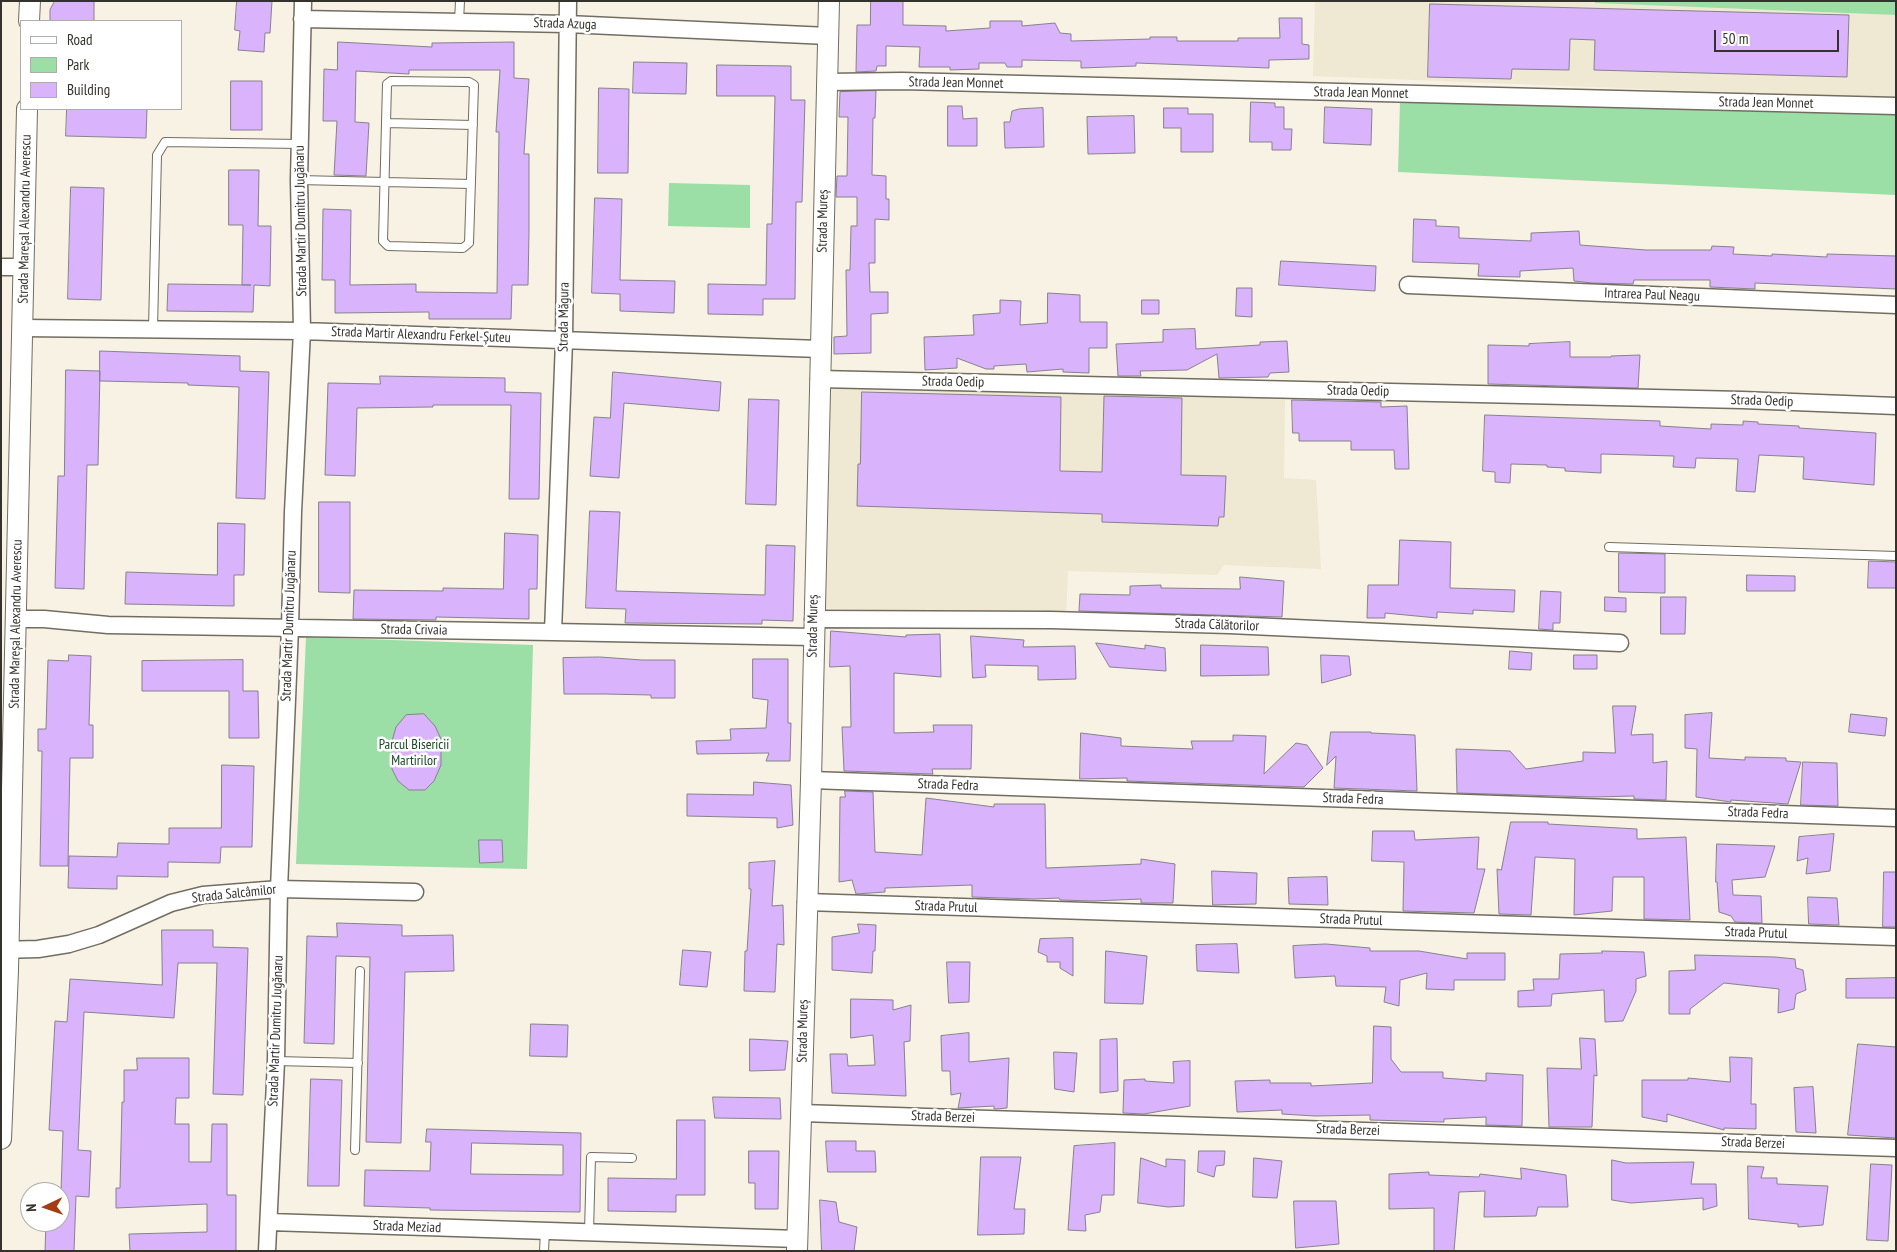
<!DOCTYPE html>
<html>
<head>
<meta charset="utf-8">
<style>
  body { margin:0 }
  #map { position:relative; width:1897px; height:1252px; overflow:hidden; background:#f7f2e3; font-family:"PT Sans Narrow",sans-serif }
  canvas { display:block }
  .frame { position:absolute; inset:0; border:2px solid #34322c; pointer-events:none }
  .legend { position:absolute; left:20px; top:20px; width:162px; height:90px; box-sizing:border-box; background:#fff; border:1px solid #aeadab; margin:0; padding:6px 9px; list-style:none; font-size:15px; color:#34322c }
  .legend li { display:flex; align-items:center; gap:10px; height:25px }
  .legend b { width:25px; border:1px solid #aeadab }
  .north { position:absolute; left:20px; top:1182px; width:50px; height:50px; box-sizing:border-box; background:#fff; border:1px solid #aeadab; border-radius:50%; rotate:267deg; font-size:14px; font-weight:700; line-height:20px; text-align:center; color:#34322c }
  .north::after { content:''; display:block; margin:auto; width:18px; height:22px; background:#a33d15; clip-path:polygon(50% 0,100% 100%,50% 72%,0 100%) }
  .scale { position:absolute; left:1714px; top:30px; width:125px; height:22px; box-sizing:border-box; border:2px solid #34322c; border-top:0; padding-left:6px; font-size:15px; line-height:18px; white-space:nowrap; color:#34322c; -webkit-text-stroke:4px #fff; paint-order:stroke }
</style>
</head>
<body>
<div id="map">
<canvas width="1897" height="1252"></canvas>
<div class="frame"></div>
<ul class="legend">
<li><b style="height:6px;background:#fff"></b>Road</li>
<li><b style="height:14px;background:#9bdea6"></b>Park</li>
<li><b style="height:14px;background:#d9b3fc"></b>Building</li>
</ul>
<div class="north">N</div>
<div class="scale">50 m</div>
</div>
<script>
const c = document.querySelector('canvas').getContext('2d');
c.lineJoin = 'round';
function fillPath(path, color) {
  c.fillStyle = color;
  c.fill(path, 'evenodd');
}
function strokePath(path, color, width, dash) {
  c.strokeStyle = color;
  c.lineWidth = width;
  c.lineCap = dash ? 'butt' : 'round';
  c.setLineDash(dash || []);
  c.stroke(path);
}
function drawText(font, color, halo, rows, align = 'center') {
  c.font = font + ' "PT Sans Narrow",sans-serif';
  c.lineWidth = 5;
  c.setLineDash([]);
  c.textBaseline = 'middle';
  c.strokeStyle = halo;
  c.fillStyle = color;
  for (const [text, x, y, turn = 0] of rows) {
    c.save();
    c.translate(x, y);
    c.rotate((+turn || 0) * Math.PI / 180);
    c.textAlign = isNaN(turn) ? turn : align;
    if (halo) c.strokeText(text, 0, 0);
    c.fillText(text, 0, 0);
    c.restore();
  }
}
const built = new Path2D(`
  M1315,1H1595L1596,3L1896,15V99L1313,76Z
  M823,388L1285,398L1284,478L1316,480L1321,569L1224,565L1217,575L1068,571L1066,616L817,608Z`);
const green = new Path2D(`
  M1595,1H1896V15L1595,3Z
  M1400,102L1896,115V195L1398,172Z
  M669,183L750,185V228L668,226Z
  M306,637L533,645L527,869L296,864Z`);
const building = new Path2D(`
  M55,1H94V21H50V10Z
  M237,1H272L270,33H265L264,52L238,50L240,31L235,30Z
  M871,1H903V25L946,26V31L990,28V21H1022V26L1055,23L1060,33L1071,34V41L1150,39V37H1177V41H1238V38H1280L1279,18H1302V44L1309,45V59L1269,60V68L1136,63V66L1081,68V61L1022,60V67H1007L1005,63H979V69L950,70V67H919L920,47L886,46V66H877L876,71L856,72L857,25H870Z
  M1430,4L1849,15L1847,77L1594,70L1595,40L1570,39L1569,70L1512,69L1511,79L1428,77Z
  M338,42L432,47V43L514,42V78L529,79L524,154H529V231L528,285H512L511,319H429V312L335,313V280H322L323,209L351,210L350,285L416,284V292L497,293L499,132H496L500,70H409V74L356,71L355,122L369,123L366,176L334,175L337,121H323L324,69L337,70Z
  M634,62L687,63L686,94L633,93Z
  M717,65L791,66V100H805L802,202H796L795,299H763V315L708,314V284L766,285L767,224H772L775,96H717Z
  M231,81H262V130H231Z
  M599,88L629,89L628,173H598Z
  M876,91L875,118H873L872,175L886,176V199H889V220L875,219V263H869L870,292H888V313L871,314V353L834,354V337L847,336L846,270H850L851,226H857V197H836L837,176H847L848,117H839L840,92Z
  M1251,102L1275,103V107H1284V129H1292L1291,150H1272V142H1250Z
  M948,106H962L963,119L977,118V146H948Z
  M1325,107L1372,109L1371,145L1324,143Z
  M1043,108L1044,147L1005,148L1004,122H1010L1012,111L1019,109Z
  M1164,108H1188V114H1213V152H1181V128H1164Z
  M67,109H147L146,138L66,136Z
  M1134,116L1135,153L1088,154L1087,117Z
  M229,170H259L258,226H271L270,286L254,285L253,312L167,311L168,284L251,285H242L243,225H229Z
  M71,187L104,188L101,300L68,299Z
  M595,198L622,199L620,280L675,281L674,313L620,311V294L592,293Z
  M1414,219L1436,220V226L1459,227V238L1531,241V233L1579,231L1580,245L1646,250H1711L1712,246L1734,247L1733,254L1772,256V254L1827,257V254L1896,256V289L1755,283V289L1710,287V280H1634L1633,284L1592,283L1574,281L1573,268L1520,271V277L1478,276L1479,264L1413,262Z
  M1281,261L1376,266L1375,291L1279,285Z
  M1237,288H1252V317L1236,316Z
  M1048,293L1080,295V322H1107V348H1089V373L1063,372V369L1027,372L1026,364L994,366V369H986L957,358V368L925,370L924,337L974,335L973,315L1000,313V300L1021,301L1020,325L1047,323Z
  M1142,300H1159V314H1142Z
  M1195,329L1196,349L1260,345V342L1287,341L1289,372L1270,373L1268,377L1219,378L1217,354L1187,370L1140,371L1141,376H1118L1116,344L1163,342V330Z
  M1570,342V357H1611V356L1640,355L1638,388L1488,384V345L1529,346V344Z
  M100,351L240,356V371L269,372L265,499L236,498L239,387L188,385V383L100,381Z
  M66,370L100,371L98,465H87L84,589L55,588L58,476H64Z
  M613,372L721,382L719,411L624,403L619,478L590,476L594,417L610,418Z
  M380,376L505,378V392L541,393L539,499H509L511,405H433V407L357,408L355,476L325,475L328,383L380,384Z
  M862,392L1061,397L1060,471L1102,472L1104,396L1182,398L1181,475L1226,476L1224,517H1219L1218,526L1102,522V514L857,506L858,464H860Z
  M749,399L779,400L776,505L746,504Z
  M1292,400L1381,402V407L1407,406L1409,469H1395L1394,450H1351V441H1299V433H1293Z
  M1485,415L1660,421V426L1711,429V424L1743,425V421L1758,422V424L1799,426V428L1876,433L1874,485L1803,479L1804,457L1759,455L1755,492L1736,491L1738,459L1696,458L1695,468L1673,467L1674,456L1601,454V473L1565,471V468L1547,467V465L1511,464L1510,483L1495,482V472L1483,471Z
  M319,502H350V593L319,592Z
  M590,511L620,512L616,591L765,595L766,545L795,546L793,621L762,620V624L625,623L626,609L586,608Z
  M218,523L245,524L244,575H234V606L125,604L126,572L217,575Z
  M505,533L538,535L537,589H529V619L436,617V620L353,619L354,590L443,591V588L503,589Z
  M1400,540L1451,542L1450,588L1515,590L1514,612L1473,610V614L1437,612V618L1385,613V618H1367L1368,585H1398Z
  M1619,553L1665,554V593L1619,592Z
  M1869,561L1896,562V588H1868Z
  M1747,575L1795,576V591H1747Z
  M1240,577L1284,581L1282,617L1079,611L1080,594L1130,595V586L1161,585V588L1240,589Z
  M1541,591L1561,592L1560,623H1553V630L1539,629Z
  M1605,597L1626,598V612L1605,611Z
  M1661,597H1686L1685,634H1661Z
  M831,631L906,637V635L940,634L941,677L894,673V733L934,732L933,725H972L971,769H932L933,774L844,771L842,727H851L850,666L830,667Z
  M971,636L1024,640L1023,647L1075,646L1076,679L1038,680V666L985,665L986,677L973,678Z
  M1096,643L1145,649V645L1165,648L1166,671L1110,667Z
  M1201,645L1268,647L1269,675L1201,676Z
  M1510,651L1532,653L1531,670L1509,669Z
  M69,655L91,656L89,725H93V758H70L68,866H40L42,751H38V729H46L48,660L68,661Z
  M1321,655L1349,656L1351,675L1322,683Z
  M1574,655H1597V669H1574Z
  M600,657L642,660H675V698H651V695L605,694H564L563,658Z
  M753,659H788V723H791L790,761H766L769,753L697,754L696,741L731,740L730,729L766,728L768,700L753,698Z
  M243,660V691H258L259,738H229V691H142V661Z
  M1613,706H1636L1631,735L1653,734V763L1667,761L1666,800L1634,799V796L1592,797L1457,793L1456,749L1510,751L1526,769L1583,761V752L1615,753Z
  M1712,713L1709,758L1745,760V757L1786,758V761L1801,762L1788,804L1731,800V802L1696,797L1697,749L1685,748V715Z
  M424,714L435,726L441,739V765L434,781L425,790H409L398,781L392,769V741L396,727L406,715Z
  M1851,714L1887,718L1885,736L1849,732Z
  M1331,732H1371V733L1415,735L1417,791L1334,788L1336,756L1327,765Z
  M1081,733L1121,738V746L1193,749L1191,741H1233V735L1266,736L1264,774L1296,743L1307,745L1323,768L1304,787L1127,781V778L1080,779Z
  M1803,762L1837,763L1838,806L1801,805Z
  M222,765L254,766L252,847H221L220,863L168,862V877L117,876V889L68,888L69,856L117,857L118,843L169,844V828H221Z
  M754,782L791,785L793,825L777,828V818L687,816V794L753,795Z
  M845,791L873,792L875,852L922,855L926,798L994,807V804H1045L1046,868L1141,864V859L1175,864L1173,903H1141V899L1094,901L1060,900L1059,898L1034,899L972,897V885L885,888V892L856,894L852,880L839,882L840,797H845Z
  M1511,822H1548V824L1637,829V839L1686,837L1690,920L1644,919V877H1613L1612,911L1574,915L1575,859L1535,857L1531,915L1499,914L1497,869L1501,870Z
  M1373,831H1414L1415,840L1479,837L1477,869H1485L1474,913L1403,911L1404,862L1372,861Z
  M1834,834L1830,871L1806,874L1808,858L1797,861L1799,837Z
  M479,840H502L503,862L480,863Z
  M1717,844L1775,846L1765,877L1732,880L1733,895L1761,896L1762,923L1735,922L1731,916L1719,912L1717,882H1716Z
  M775,861L772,906L783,905L784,945L777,944L775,992L744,991L745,951H747L751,889H749V863Z
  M1212,871L1257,873L1256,904L1213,905Z
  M1884,872H1896V927H1883Z
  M1327,877L1328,905L1289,904L1288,878Z
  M1808,897L1837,898L1839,925L1809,924Z
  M337,923L402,925V936L453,935L454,971L405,972L401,1143L366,1142L370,957L336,956L334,1044L304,1043L307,936L337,937Z
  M858,924L876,925L875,951H873L872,973L832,970V937L859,933Z
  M162,930H213V947L248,948L243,1095L213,1094L217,963H178L174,1018L84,1012L78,1150L91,1151L89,1197L76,1196L74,1251H45L46,1222H60L63,1131L49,1130L55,1021L67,1022L70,979L162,985Z
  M1073,938V976L1060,968V962H1047V956L1038,952L1040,939Z
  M1237,944L1239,973L1197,971L1196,945Z
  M1326,944L1370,948V951H1419L1467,959V953H1505V980H1454V990L1426,989L1427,973L1400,980L1399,1006L1384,1002L1386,987L1336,986L1335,976L1295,978L1293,946Z
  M683,950L711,952L707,987L680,985Z
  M1106,951L1147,956L1143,1004L1105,1003Z
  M1602,951L1644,952L1646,976L1636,979V991L1623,1021L1605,1022L1604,990L1552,994L1551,1006L1518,1007V991L1534,990L1533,979H1559L1560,954L1602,953Z
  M1695,955L1775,957L1795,959L1796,968L1803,970L1806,990L1796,994L1794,1009L1778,1013L1779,989L1724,983L1690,1009V1014H1669V971L1695,970Z
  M947,962H970L969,1002L949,1003Z
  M1896,978V998H1846V979Z
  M851,999L893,1000V1010L911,1005L910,1041L904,1042L906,1096L832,1093L830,1054H847L848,1066L875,1065L873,1035L851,1038Z
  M531,1024L568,1025L567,1057L530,1056Z
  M1374,1026L1391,1027V1059L1401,1072H1443V1078L1486,1081V1073L1523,1075L1522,1126L1486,1125V1117L1444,1119V1122L1370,1120V1115L1315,1116L1282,1114V1110L1237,1112L1235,1081L1270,1080V1083H1311V1086L1372,1083Z
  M969,1033V1062L1009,1058L1007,1108L996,1109H994V1106L958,1108L961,1093L951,1095L950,1071H942L941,1036Z
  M1580,1038L1595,1039L1597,1076L1594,1075L1592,1127H1549L1547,1068L1581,1069Z
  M750,1039L788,1041L785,1070L750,1071Z
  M1117,1039L1118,1091L1100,1093V1040Z
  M1858,1044L1896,1047V1138L1848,1135Z
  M1054,1052L1077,1053L1074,1092L1055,1089Z
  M1730,1057L1752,1058L1751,1104H1756V1129L1724,1128V1130L1667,1114V1122L1642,1117V1080H1688V1078L1730,1082Z
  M137,1058H189V1098H176L175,1124H189V1162H211L212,1124H227V1195H236V1251H130L129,1234L207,1232V1204L116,1208V1188H120L122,1102H124V1070H137Z
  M1190,1061V1106L1144,1114L1123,1113L1124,1080L1145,1079V1081L1174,1083L1173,1062Z
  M311,1079L342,1080L339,1186H308Z
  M1813,1087L1816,1133L1796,1132L1794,1088Z
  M713,1097L780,1098L781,1119L715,1118Z
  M677,1120H705V1195H676V1212L608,1211V1178L676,1179Z
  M427,1129L581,1133L580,1212L430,1210V1208L364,1206L365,1170L430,1171L431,1142H426ZM472,1143L563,1145V1175L471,1174Z
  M826,1141H856V1151H875L876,1172H828Z
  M1115,1143L1114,1195H1102L1100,1212L1085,1215L1086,1231L1068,1230L1074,1146Z
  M749,1151H779L778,1209H755V1183H749Z
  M1199,1151H1225L1224,1165L1216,1166L1214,1177L1198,1172Z
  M981,1157H1021L1014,1209H1025L1024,1234L978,1235Z
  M1141,1158L1166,1167V1159L1185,1160L1184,1206L1168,1207L1138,1203Z
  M1254,1158L1282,1161L1277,1198L1253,1197Z
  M1612,1160L1626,1163L1694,1162L1691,1184H1716L1717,1206L1703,1210V1198L1631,1203L1612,1200Z
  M1871,1164L1892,1165L1888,1241L1867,1240Z
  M1748,1166L1764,1167L1761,1178H1777V1184L1828,1186L1823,1225L1798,1227V1224L1749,1219Z
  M1521,1168L1566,1175L1568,1207H1538L1536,1216L1484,1217L1485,1191L1459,1192L1454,1251H1434V1208L1389,1209V1174L1429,1172V1175L1479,1177L1480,1174L1521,1179Z
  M820,1200L836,1202L839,1222L857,1227L854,1251H822Z
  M1294,1201H1336L1339,1244L1296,1248Z`);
const service = new Path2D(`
  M459,22L460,1
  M391,81L469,82L474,85L469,243L463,248L388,246L383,241L387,84Z
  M386,123L473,125
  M299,180L471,184
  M153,329L157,155L165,142L300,144
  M1609,547L1896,556
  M276,1061L358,1063
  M355,1150L360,971
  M589,1232L591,1157L632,1158
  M544,1251L545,1231`);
const minor = new Path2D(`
  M302,19L567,24L828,36
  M827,82L902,81L1896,106
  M1,267H24
  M1408,285L1896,305
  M22,328L302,331L820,349
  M819,379L1742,400L1896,406
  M16,619H44L108,625L553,632L813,637
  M813,619L1051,620L1229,625L1620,643
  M553,632L564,341L568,1
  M811,780L1896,818
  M806,902L1896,937
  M1,950L38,949L69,944L99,935L171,903L203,895L279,889L415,892
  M801,1113L1896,1148
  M269,1222L798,1239
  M267,1251L276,1061L279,889L290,628L293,512L302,331L299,180L303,1`);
const tertiary = new Path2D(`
  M29,21L30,1
  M1,1139L8,970L27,109
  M797,1251L811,780L829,1`);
const streetNames = [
  ["Strada Azuga",565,24,2],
  ["Strada Jean Monnet",956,83,1],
  ["Strada Jean Monnet",1361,93,1],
  ["Strada Jean Monnet",1766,103,1],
  ["Strada Mareșal Alexandru Averescu",25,219,-89],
  ["Strada Martir Dumitru Jugănaru",301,221,-91],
  ["Strada Mureș",823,221,-89],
  ["Intrarea Paul Neagu",1652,295,2],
  ["Strada Măgura",564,317,-89],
  ["Strada Martir Alexandru Ferkel-Șuteu",421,335,2],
  ["Strada Oedip",953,382,1],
  ["Strada Oedip",1358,391,1],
  ["Strada Oedip",1762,401,2],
  ["Strada Mareșal Alexandru Averescu",16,624,-89],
  ["Strada Călătorilor",1217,625,2],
  ["Strada Martir Dumitru Jugănaru",289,626,-88],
  ["Strada Mureș",813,626,-89],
  ["Strada Crivaia",414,630,1],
  ["Strada Fedra",948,785,2],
  ["Strada Fedra",1353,799,2],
  ["Strada Fedra",1758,813,2],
  ["Strada Salcâmilor",234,894,-6],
  ["Strada Prutul",946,907,2],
  ["Strada Prutul",1351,920,2],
  ["Strada Prutul",1756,933,2],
  ["Strada Martir Dumitru Jugănaru",276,1031,-88],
  ["Strada Mureș",803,1031,-89],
  ["Strada Berzei",943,1117,2],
  ["Strada Berzei",1348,1130,2],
  ["Strada Berzei",1753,1143,2],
  ["Strada Meziad",407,1227,2]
];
const parkNames = [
  ["Parcul Bisericii",414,745],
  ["Martirilor",414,761]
];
fillPath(built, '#efe8d2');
fillPath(green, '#9bdea6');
fillPath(building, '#d9b3fc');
strokePath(building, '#87818e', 1);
strokePath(service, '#726d61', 10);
strokePath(minor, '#726d61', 19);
strokePath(tertiary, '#726d61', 22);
strokePath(service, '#fff', 8);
strokePath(minor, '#fff', 16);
strokePath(tertiary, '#fff', 20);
drawText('14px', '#34322c', '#fff', streetNames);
drawText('14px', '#164823', '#fff', parkNames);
</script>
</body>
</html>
